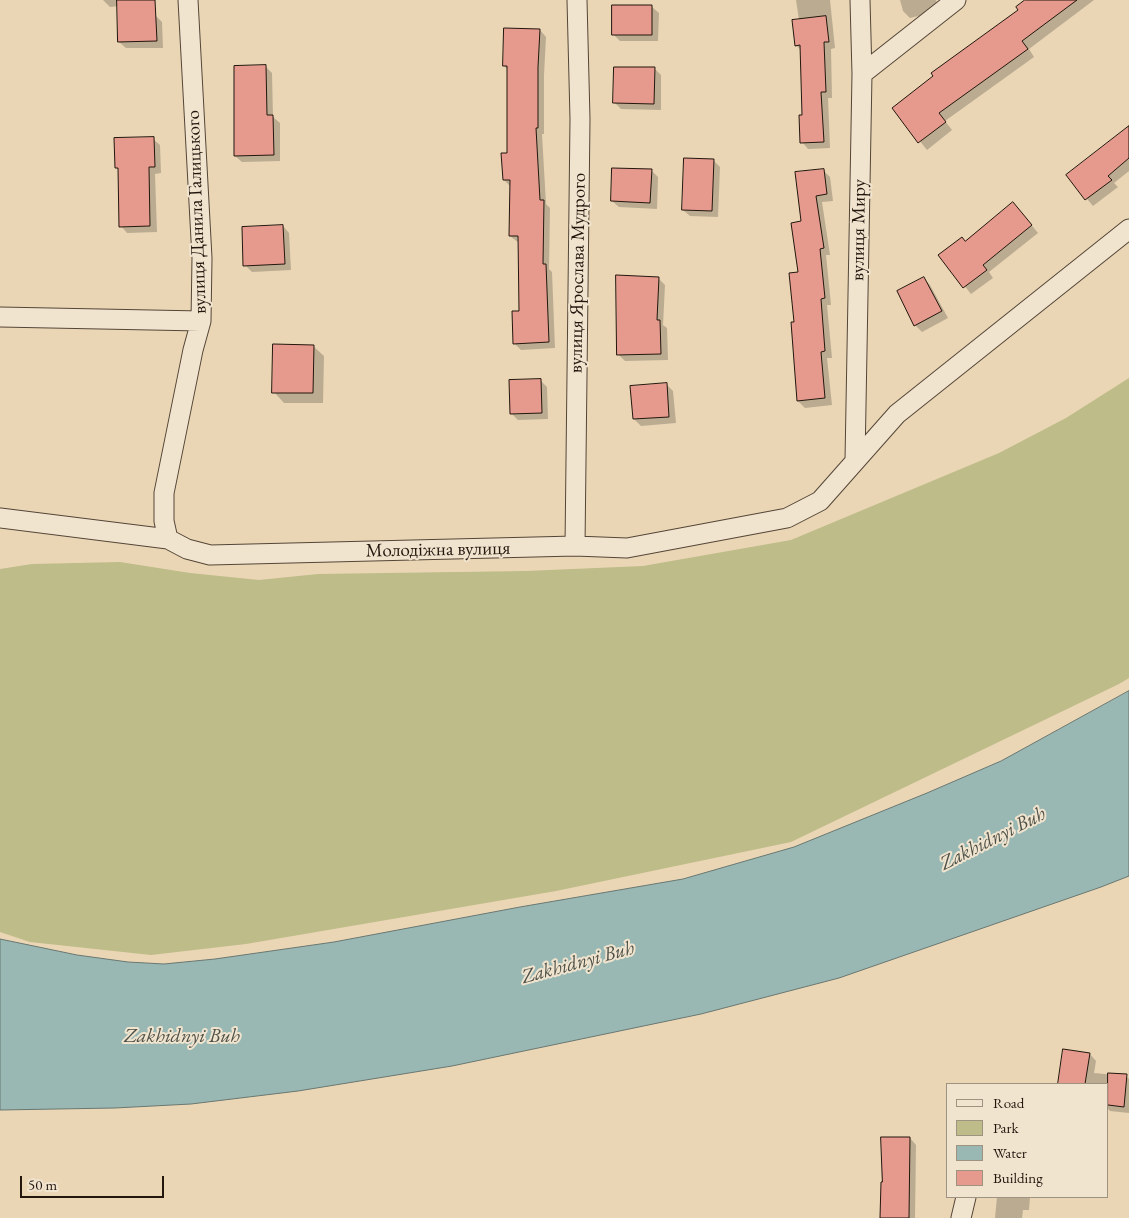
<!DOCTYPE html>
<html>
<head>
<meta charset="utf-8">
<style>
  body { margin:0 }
  #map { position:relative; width:1129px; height:1218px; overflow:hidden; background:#ead6b5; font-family:"EB Garamond",serif }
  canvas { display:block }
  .legend { position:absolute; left:946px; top:1083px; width:162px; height:115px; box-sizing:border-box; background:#f1e4cf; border:1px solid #9e9281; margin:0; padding:6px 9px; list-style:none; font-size:15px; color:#22160d }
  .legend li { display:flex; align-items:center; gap:10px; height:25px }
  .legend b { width:25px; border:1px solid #9e9281 }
  .scale { position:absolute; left:20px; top:1176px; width:144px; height:22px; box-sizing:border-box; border:2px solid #22160d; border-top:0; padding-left:6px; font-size:15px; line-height:18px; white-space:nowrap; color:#22160d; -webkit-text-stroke:4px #f1e4cf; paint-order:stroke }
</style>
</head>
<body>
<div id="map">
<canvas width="1129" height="1218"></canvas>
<ul class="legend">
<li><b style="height:6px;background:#f1e4cf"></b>Road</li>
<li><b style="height:14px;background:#bebc88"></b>Park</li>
<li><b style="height:14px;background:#99b8b4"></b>Water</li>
<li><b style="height:14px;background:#e6998d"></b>Building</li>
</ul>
<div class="scale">50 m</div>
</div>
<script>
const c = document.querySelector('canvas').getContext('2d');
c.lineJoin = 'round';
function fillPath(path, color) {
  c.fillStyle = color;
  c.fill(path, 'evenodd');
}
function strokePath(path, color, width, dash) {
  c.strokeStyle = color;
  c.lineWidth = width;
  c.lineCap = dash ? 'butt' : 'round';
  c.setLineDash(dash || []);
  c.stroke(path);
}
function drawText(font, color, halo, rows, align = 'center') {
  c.font = font + ' "EB Garamond",serif';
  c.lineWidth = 4;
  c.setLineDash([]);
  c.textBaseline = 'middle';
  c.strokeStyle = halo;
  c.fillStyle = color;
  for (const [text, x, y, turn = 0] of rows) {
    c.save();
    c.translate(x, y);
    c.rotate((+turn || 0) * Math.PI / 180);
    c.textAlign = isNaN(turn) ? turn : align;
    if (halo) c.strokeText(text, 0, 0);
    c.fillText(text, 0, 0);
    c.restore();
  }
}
const green = new Path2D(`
  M1129,378V678L1119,684L791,842L556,891L246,944L151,955L30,942L0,932V569L32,564L120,562L190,573L259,580L318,574L526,571L643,566L791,540L999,453L1066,418Z`);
const water = new Path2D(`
  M1129,691V876L1101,887L839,978L701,1014L452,1066L298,1091L191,1104L115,1108L0,1110V939L77,955L128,962L164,964L215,959L334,942L520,907L683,879L794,847L927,793L1001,761Z`);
const shadow = new Path2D(`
  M103,0H148L155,15L162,22L163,48H126L119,42V6L110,7Z
  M796,0H830L835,48L831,49L832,98H828L830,148L808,149L802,142L803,116L801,50L796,45L799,20Z
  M900,0H936L939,11L910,18L903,11Z
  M1028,0H1094L1029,49L1034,57L945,121L952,130L927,150L893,108L1019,10Z
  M652,7L659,13L658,41H620L613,34Z
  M540,30L546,37L544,75V134H542L546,204L550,208L549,269L552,272L555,348L521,350L514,343L520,312L519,243L510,236L511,187L504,180L508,154V70L504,66Z
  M266,67L272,73L273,117L280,123V161L242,162L235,156Z
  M655,69L661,75V110L621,109L614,102Z
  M1129,126V171L1114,183L1118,187L1093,206L1068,176Z
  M153,139L160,145L161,173L155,174L157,232L127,233L121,226L119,170L116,167Z
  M713,160L720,167L718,217L690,216L683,210Z
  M651,170L658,177L657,209L619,207L612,201Z
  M823,170L830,177L833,201L822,202L830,255H826L831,305H827L832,358H827L832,405L805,408L798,401L795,323L803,222Z
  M1020,211L1038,233L989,272L993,278L971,294L940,255L966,242Z
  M283,226L289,233L291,270L252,272L245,265Z
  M658,278L665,285L663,325L667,328L668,360L625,361L618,354Z
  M924,278L930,285L948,318L922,332L915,325Z
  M313,346L324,356L323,403H284L274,392Z
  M541,381L547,387L548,419L518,420L511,413Z
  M666,384L673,391L676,423L641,426L634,419Z
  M1064,1050L1090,1054L1096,1061L1094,1073L1126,1076L1129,1079V1113L1110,1111L1108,1109V1084H1059Z
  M910,1138L916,1145L915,1218H881Z
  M997,1197H1030L1029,1210H1023L1022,1218H995Z`);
const building = new Path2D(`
  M117,0H155L157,41L118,42Z
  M1025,0H1077L1022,41L1028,49L939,113L946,122L918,143L892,108L933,76L931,73L1018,10L1016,7Z
  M612,5H652V35H612Z
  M826,16L829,42H824L826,92H821L824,142L800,143L799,115H802L800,45L795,46L792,20Z
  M504,28L540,29L538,67V128H536L540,200H544L543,264H546L549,342L513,344L512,311H519L518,236H509L510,180H503L501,153H507V66H503Z
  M266,65L267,115H273L274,155L234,156V66Z
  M614,67H655L654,104L613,103Z
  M1129,126V158L1108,176L1112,180L1085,200L1066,175Z
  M154,137L155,167H149L150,226L119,227L118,168H115L114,138Z
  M684,158L714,159L712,211L682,210Z
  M612,168L652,169L650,203L611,201Z
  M824,169L827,194L816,196L824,248L820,249L825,298L821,299L825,351L821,352L825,398L797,401L791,322H794L789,273L798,272L791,223L801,221L795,172Z
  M1013,202L1032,225L983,265L987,270L963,288L938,255L962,237L965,241Z
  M283,225L285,264L243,266L242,227Z
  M616,275L659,277L657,320H660L661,354L617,355Z
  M924,277L942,311L914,326L897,291Z
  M273,344L314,345L313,393H272Z
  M541,379L542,413L510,414L509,380Z
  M667,383L669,417L633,419L630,386Z
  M1063,1049L1090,1053L1085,1084H1058Z
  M1108,1073L1127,1074L1124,1107L1108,1105Z
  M881,1137H910L909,1218H880L881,1182H882Z`);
const minor = new Path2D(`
  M862,74L956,0
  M0,317L201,321
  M855,460L862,74L860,0
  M0,518L168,539L187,549L210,555L575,546L627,548L787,518L820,501L897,414L1129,229
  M168,539L164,521V493L193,350L201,321L202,258L188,0
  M575,546L580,119L577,0
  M961,1218L966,1197`);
const streetNames = [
  ["вулиця Данила Галицького",197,212,-92],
  ["вулиця Миру",859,230,-89],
  ["вулиця Ярослава Мудрого",578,273,-89],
  ["Молодіжна вулиця",438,550,-1]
];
const waterNames = [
  ["Zakhidnyi Buh",993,839,-27],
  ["Zakhidnyi Buh",578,963,-15],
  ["Zakhidnyi Buh",182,1037]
];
fillPath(green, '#bebc88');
fillPath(water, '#99b8b4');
strokePath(water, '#697771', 1);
fillPath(shadow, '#0003');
fillPath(building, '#e6998d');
strokePath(building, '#22160d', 1);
strokePath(minor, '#544637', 21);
strokePath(minor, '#f1e4cf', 19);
drawText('19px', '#22160d', '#f1e4cf', streetNames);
drawText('italic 20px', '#4c4f47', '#f1e4cf', waterNames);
</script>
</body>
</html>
